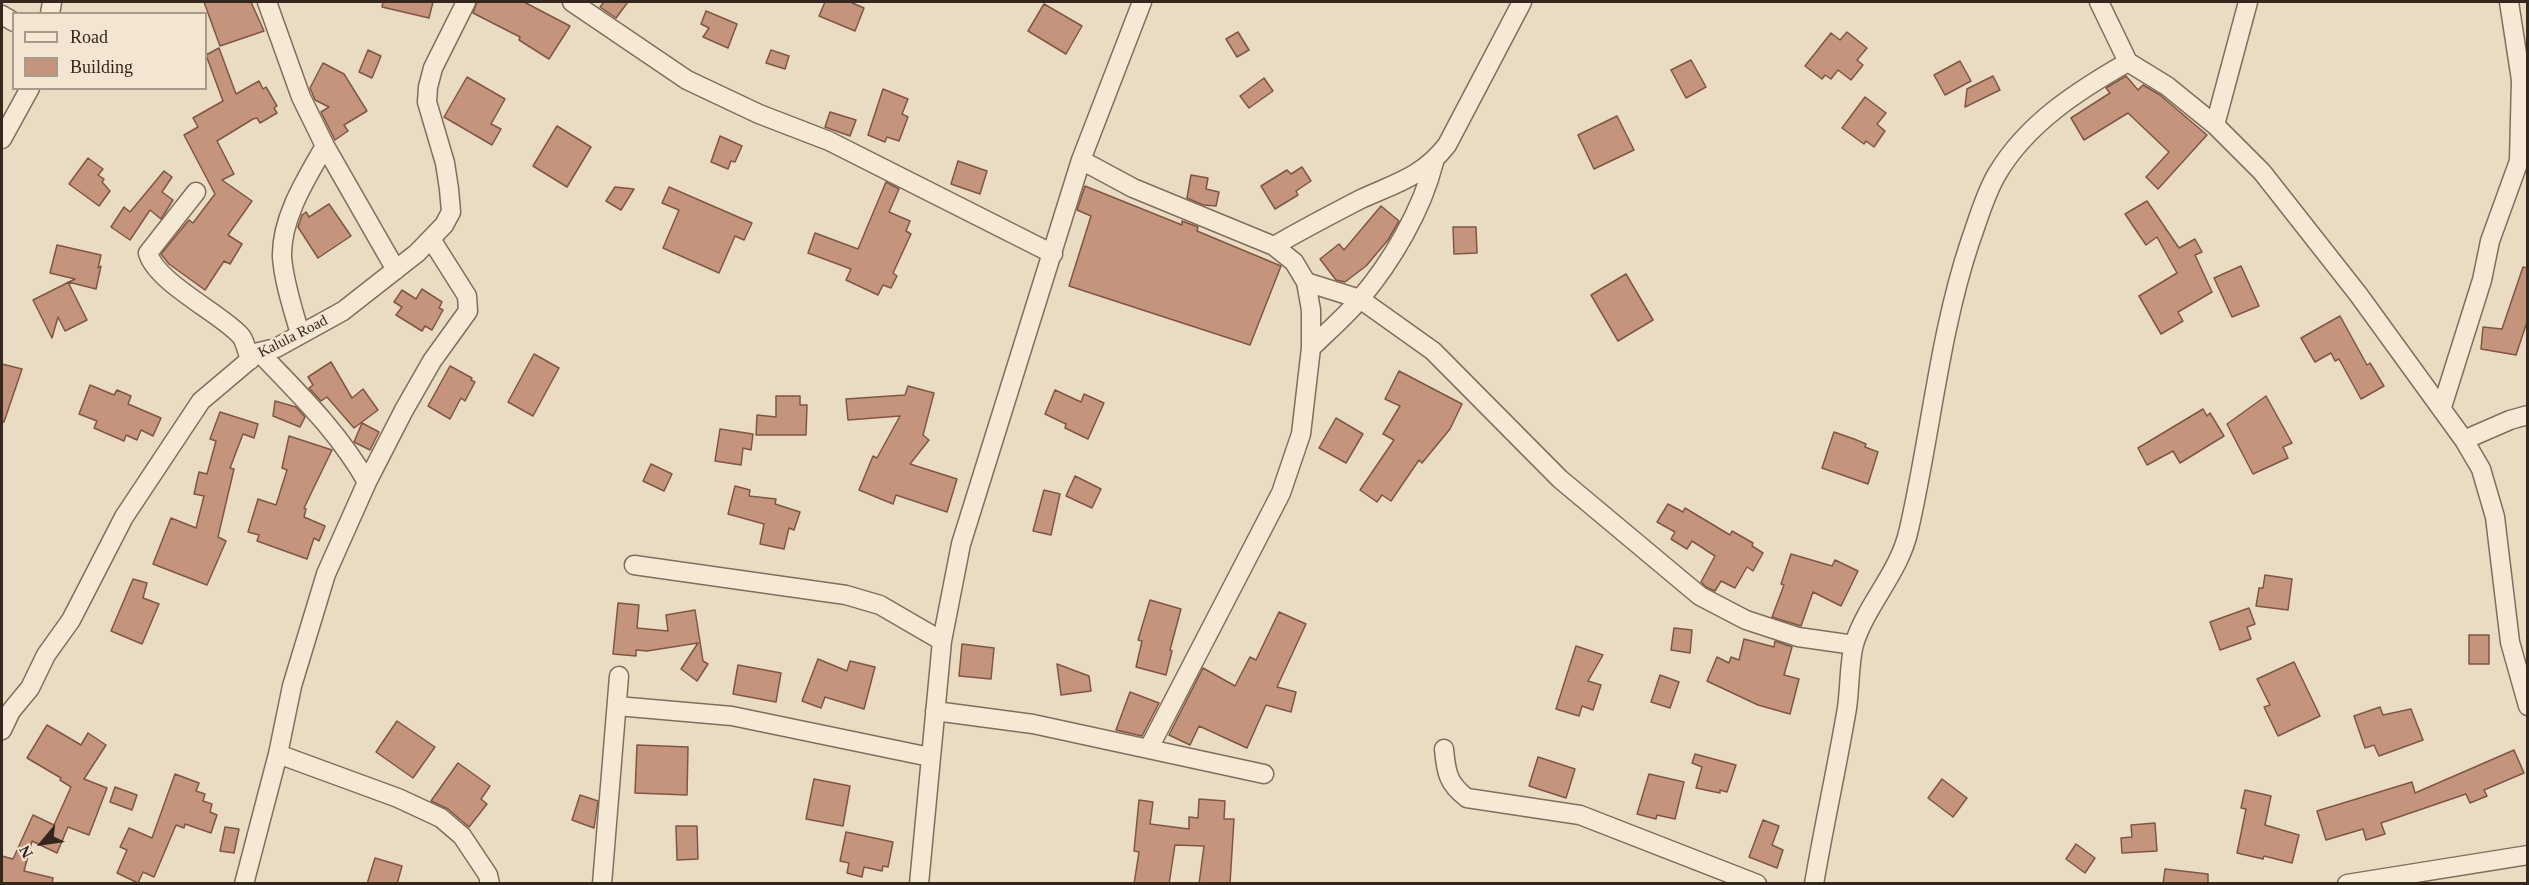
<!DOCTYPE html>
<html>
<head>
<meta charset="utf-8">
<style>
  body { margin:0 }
  #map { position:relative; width:2529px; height:885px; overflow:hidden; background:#eadbc3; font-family:Georgia,serif }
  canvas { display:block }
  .frame { position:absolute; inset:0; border:3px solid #34271e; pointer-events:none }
  .legend { position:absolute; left:12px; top:12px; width:195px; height:78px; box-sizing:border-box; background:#f2e6d2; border:2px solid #a69a8a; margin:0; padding:8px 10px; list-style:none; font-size:18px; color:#34271e }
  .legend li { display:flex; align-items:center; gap:12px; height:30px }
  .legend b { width:30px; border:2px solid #a69a8a }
  .north { position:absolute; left:12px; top:813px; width:60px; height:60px; -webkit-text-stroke:4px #f2e6d2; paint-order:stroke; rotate:241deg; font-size:16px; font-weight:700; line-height:24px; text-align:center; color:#34271e }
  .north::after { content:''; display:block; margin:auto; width:21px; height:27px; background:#34271e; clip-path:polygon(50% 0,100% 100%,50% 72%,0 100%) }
</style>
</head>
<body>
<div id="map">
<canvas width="2529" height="885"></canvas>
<div class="frame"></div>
<ul class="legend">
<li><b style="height:8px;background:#f5e9d5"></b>Road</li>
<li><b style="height:16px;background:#c5947c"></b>Building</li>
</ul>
<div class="north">N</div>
</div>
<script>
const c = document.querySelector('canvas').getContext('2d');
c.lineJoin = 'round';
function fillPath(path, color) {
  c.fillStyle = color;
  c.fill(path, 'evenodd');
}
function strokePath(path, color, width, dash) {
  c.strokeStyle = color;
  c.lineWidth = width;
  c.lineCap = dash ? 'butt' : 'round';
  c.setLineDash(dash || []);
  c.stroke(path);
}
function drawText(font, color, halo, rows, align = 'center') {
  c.font = font + ' Georgia,serif';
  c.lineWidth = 4.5;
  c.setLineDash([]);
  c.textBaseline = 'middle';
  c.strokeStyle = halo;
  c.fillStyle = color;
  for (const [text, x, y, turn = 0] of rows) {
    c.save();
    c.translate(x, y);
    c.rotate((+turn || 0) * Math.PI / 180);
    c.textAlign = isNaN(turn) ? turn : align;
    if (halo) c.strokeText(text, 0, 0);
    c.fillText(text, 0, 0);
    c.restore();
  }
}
const building = new Path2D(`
  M204,2H251L264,31L220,46Z
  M383,2H433L429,18L382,7Z
  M477,2H524L570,26L549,59L519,40L520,37L473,13Z
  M604,2H628L616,18L600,7Z
  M825,2H850L864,8L855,31L819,16Z
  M1044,4L1082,26L1066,54L1028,31Z
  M706,11L737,24L728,48L703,37L709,28L701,24Z
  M1238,32L1249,50L1237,57L1226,39Z
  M1847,32L1867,48L1857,60L1863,65L1851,80L1838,70L1831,79L1825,75L1822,79L1805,66L1831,33L1840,40Z
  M219,48L236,94L259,81L263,89L266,87L277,106L274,108L277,113L260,123L257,118L253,119L217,141L234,174L222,180L252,201L228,235L242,244L230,264L224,261L205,290L169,264L161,254L189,220L193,223L215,194L184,135L198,127L193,118L223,101L206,55Z
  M368,50L381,56L372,78L359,72Z
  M771,50L789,56L785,69L766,63Z
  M1691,60L1706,87L1686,98L1671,70Z
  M1960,61L1971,81L1945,95L1934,75Z
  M323,63L344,74L367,111L344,125L348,131L335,140L321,112L329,107L315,100L310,88Z
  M1993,76L2000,90L1965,107L1967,89Z
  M2126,76L2138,90L2143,85L2160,95L2207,135L2158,189L2146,177L2169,152L2128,113L2084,140L2071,118L2110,93L2106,88Z
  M467,77L505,99L491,124L501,129L492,145L444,117Z
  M1264,78L1273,91L1249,108L1240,96Z
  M883,89L908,99L902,114L908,117L899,141L887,137L885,142L868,135Z
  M1865,97L1886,113L1877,124L1885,131L1874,147L1866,141L1864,144L1842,128Z
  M830,112L856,120L850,136L825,127Z
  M1617,116L1634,150L1594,169L1578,135Z
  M557,126L591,147L567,187L533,166Z
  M720,136L742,146L735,162L731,161L728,169L711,162Z
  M88,158L103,169L98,175L104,179L102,182L110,191L99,206L69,184Z
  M958,161L987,171L980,194L951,184Z
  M1302,167L1311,181L1296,191L1298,195L1275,209L1261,186L1287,170L1291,174Z
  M164,171L172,177L162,192L173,200L161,219L150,210L130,240L111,227L124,207L130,212Z
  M1191,175L1208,178L1206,189L1219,192L1216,206L1203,205L1187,198Z
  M886,182L899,189L889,212L910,221L906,231L911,234L893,273L897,276L891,288L883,285L878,295L846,280L851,269L808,253L815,233L858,249Z
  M1085,186L1182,225V221L1198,227L1197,231L1281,266L1250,345L1069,286L1091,216L1077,210Z
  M615,187L634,189L621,210L606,201Z
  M669,187L752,223L744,240L735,236L719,273L663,248L679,210L662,203Z
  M2147,201L2179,248L2195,239L2202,252L2195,255L2212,292L2178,312L2183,321L2161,334L2139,296L2177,273L2157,237L2146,245L2125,214Z
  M329,204L351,236L318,258L298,227L302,215L306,212L309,217Z
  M1381,206L1399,221L1388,240L1366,266L1345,282L1336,280L1320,259L1339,244L1344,250Z
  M1453,227H1476L1477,253L1454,254Z
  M57,245L101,255L98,268L101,266L96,289L68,282L87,320L65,331L58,317L52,338L33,300L75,279L50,273Z
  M2241,266L2259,306L2232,317L2214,278Z
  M2523,267L2528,268V319L2516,355L2481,349L2483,327L2502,329Z
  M1626,274L1653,320L1618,341L1591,295Z
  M422,289L442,302L439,308L443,310L432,330L425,326L422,331L396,315L402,307L394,302L402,290L416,299Z
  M2340,316L2367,365L2370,363L2384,386L2361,399L2339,359L2335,361L2331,353L2315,362L2301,338Z
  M534,354L559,368L533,416L508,402Z
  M331,362L352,398L363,389L378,410L354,428L327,397L321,401L309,388L313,385L308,377Z
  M2,364L22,369L4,422H2Z
  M450,366L472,378L471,380L475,382L465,401L461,398L450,419L428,406Z
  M1399,371L1462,404L1450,429L1422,463L1419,460L1391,501L1382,495L1377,502L1360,490L1394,440L1383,434L1400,406L1385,399Z
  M90,385L114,395L117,390L131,396L128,404L161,418L153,436L141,430L137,440L126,435L124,441L94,428L97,421L79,414Z
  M908,386L934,393L923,435L929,440L910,464L957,479L947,512L896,495L893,504L859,490L873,456L877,458L900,416L848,420L846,399L905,395Z
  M1055,390L1081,402L1084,394L1104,403L1088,439L1065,428L1066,424L1045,414Z
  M776,396H800V405H807L806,435H756L757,415L776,417Z
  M2266,396L2292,443L2283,447L2288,458L2253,474L2227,424Z
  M275,401L296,407L305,417L300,427L273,416Z
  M2203,409L2207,416L2210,413L2224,436L2180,463L2173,451L2147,465L2138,448Z
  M220,412L258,424L254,438L243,434L230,468L234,469L218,537L226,541L207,585L153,564L171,518L196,528L204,496L194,494L199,472L207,474L216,441L210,439Z
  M1336,418L1363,434L1346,463L1319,448Z
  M362,423L379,432L370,450L354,442Z
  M720,429L753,434L751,450L743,448L741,465L715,461Z
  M1834,432L1854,439L1866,444L1865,447L1878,452L1868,484L1822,468Z
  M289,436L332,450L304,508L306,509L304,517L325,526L319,541L314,538L307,559L257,541L259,535L248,532L258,499L276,505L287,470L282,468Z
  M651,464L672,474L664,491L643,481Z
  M1075,476L1101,489L1092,508L1066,496Z
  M735,486L750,490L749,496L776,499L775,504L800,512L794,530L789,528L784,549L760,544L764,524L728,514Z
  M1044,490L1060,494L1051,535L1033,531Z
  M1668,504L1683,512L1685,508L1730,535L1732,531L1753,543L1752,546L1763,553L1753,571L1747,567L1735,588L1721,581L1715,591L1706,587L1701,582L1715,556L1692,541L1687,549L1671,539L1675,532L1657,522Z
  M1791,554L1832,566L1835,560L1858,571L1841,606L1813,592L1801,626L1772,617L1784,585L1781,584Z
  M2265,575L2292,579L2288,610L2256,606L2259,588H2263Z
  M133,579L147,583L143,598L159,604L142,644L111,631Z
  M1150,600L1181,609L1170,650L1172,651L1166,675L1136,667L1142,641L1138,640Z
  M618,603L639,605L637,628L668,631L666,615L695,610L703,661L708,664L697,681L681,669L698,643L647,651L636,650V656L613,654Z
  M2249,608L2255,624L2247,627L2251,639L2220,650L2210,622Z
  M1279,612L1306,624L1277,687L1296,692L1291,712L1266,705L1247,748L1199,726L1190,745L1169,735L1203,668L1235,686L1250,657L1256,660Z
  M1674,628L1692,630L1690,653L1671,650Z
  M2469,635H2489V664H2469Z
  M1744,639L1774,647L1775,641L1792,647L1784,675L1799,679L1790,714L1758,705L1707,681L1717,657L1729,663L1731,657L1739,660Z
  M962,644L994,648L991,679L959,676Z
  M1576,646L1603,655L1588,681L1601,685L1593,710L1582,706L1579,716L1556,709Z
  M818,659L847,671L850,661L875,667L864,709L825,697L821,708L802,701Z
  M2294,662L2320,716L2278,736L2264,707L2270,705L2257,679Z
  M1057,664L1089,676L1091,691L1061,695Z
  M738,665L781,673L776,702L733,694Z
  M1660,675L1679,682L1670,708L1651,702Z
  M1130,692L1159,703L1142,736L1116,730Z
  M2380,707L2383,715L2411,709L2423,740L2379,756L2374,745L2365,748L2354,716Z
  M397,721L435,747L413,778L376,752Z
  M47,725L81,745L88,733L106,745L84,779L107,788L89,835L68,827L57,853L32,841L24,871L53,878L52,884H2V856L13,859L33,815L54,825L71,787L60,780L61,778L27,758Z
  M637,745L688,747L687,795L635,793Z
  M2514,750L2524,773L2484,790L2487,796L2470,803L2466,794L2381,823L2385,834L2366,840L2363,829L2326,840L2317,811L2412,782L2415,793Z
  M1695,754L1736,765L1727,792L1720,790V793L1696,788L1702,767L1692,763Z
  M1538,757L1575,769L1566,798L1529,786Z
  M458,763L490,786L481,799L487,804L469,827L448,809L431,801Z
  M175,774L199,783L196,791L205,794L203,801L212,804L210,812L217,815L211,833L185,824L184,828L176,825L154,877L143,872L138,883L117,873L127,850L120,847L129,828L152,838Z
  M1649,774L1684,782L1675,819L1657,815L1656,819L1637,814Z
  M814,779L850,786L843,826L806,819Z
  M1942,779L1967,798L1953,817L1928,798Z
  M115,787L137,795L132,810L110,802Z
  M2245,790L2271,796L2265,825L2299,835L2292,863L2264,856L2263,859L2237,853L2246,809L2241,808Z
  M580,795L598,801L594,828L572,820Z
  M1199,799L1225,801L1224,819H1234L1230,884H1199L1204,846L1175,845L1169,884H1134L1139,852L1134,851L1139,800L1153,802L1150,824L1189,829V817L1198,818Z
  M1763,820L1779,826L1772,845L1783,850L1777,868L1749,857Z
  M2155,823L2157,851L2122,853L2121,838L2132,837L2131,825Z
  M676,826H697L698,859L677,860Z
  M225,827L239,829L234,853L220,851Z
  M846,832L893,842L888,867L883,866L882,871L864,867L862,877L847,873L849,863L840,861Z
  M2076,844L2095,858L2085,873L2066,859Z
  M375,858L402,866L397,884H367Z
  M2165,869L2208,874V884H2163Z`);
const minor = new Path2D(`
  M267,2L301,97L325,146L396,270
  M572,2L687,80L759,114L829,141L1053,254
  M2099,2L2128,62L2167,86L2215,125L2262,172L2358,294L2464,440L2481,469L2495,517L2510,642L2528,706
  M50,14L52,2
  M2,15L14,22
  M2215,125L2248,2
  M2,139L30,88
  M1081,160L1133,188L1274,246L1294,262L1306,282L1311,310V348L1301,434L1281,493L1149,748
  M196,192L148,253C156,282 218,312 239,334C245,339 247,352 250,360
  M1274,246C1303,229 1332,214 1361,199C1396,183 1422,177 1447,145L1522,2
  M1306,282L1360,299L1433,351L1560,479L1700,596L1746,620L1798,637L1854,645
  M300,334C293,309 284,283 282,257C281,218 306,179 325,146
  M1311,348C1327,332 1345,317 1360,299C1392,261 1422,210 1434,162
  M259,352C299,394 338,431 367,482
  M2442,407L2482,280L2490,241L2519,161L2521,80L2509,2
  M2464,440L2510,420L2528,415
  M634,565L846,595L880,605L942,641
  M617,706L732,716L930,757
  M935,711L1033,724L1264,774
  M2,730L11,711L30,688L46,655L71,620L124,517L201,401L259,352L276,348L343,311L417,253L444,225L451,212L449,189L445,163L427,102L428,87L433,68L466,2
  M1444,749C1446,772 1448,784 1467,798L1580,815L1757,884
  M278,754L398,798L441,818L462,836L488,875L490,884
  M244,884L278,754L292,686L326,574L367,482L404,410L432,361L468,311L467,296L431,239
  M602,884L619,676
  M919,884L942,641L961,544L1081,160L1142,2
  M1814,884C1824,825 1837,767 1847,708C1850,687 1849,664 1854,644C1867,603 1900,572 1909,529C1931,433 1939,335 1970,242C1978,220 1985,194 1997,174C2027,123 2079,90 2128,62
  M2347,884L2528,855`);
const streetNames = [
  ["Kalula Road",293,337,-27]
];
fillPath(building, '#c5947c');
strokePath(building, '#7f5644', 1.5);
strokePath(minor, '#826d5c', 21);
strokePath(minor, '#f5e9d5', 18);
drawText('15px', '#34271e', '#f2e6d2', streetNames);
</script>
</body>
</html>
